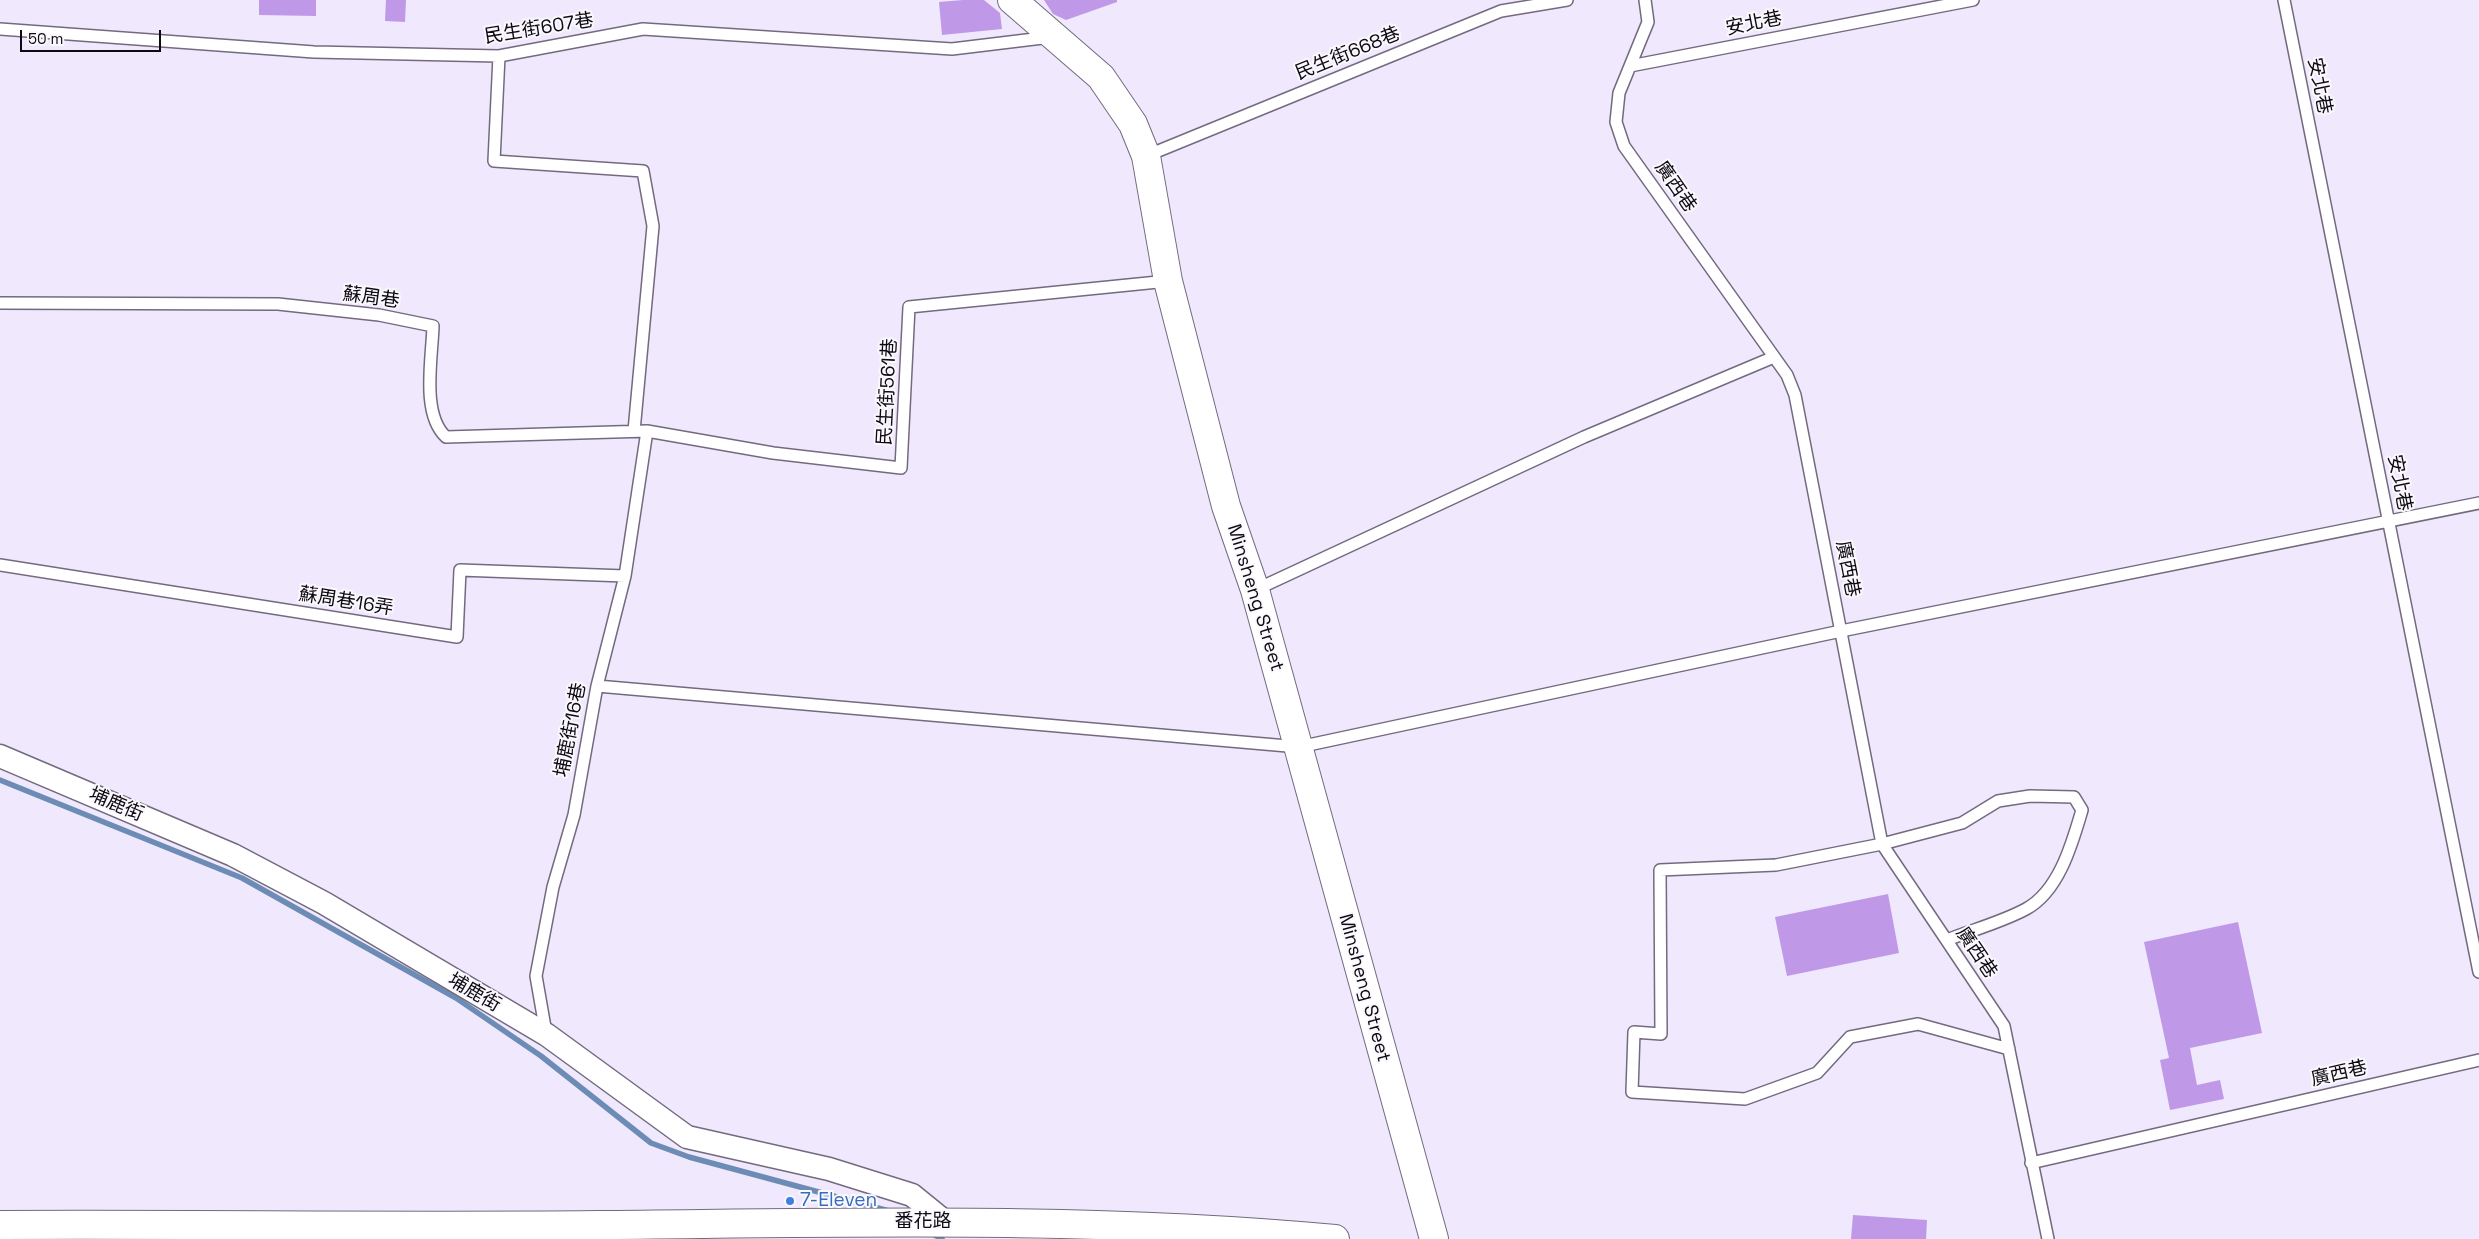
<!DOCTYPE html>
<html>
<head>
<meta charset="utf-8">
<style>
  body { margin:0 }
  #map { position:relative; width:2479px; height:1239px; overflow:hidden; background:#f0e8fc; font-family:"Space Grotesk",sans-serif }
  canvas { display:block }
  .scale { position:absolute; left:20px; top:30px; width:141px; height:22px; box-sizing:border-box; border:2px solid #0e0a12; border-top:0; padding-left:6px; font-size:15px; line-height:18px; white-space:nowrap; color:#0e0a12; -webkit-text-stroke:4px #faf8fd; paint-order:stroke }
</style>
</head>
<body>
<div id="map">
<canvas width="2479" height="1239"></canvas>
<div class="scale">50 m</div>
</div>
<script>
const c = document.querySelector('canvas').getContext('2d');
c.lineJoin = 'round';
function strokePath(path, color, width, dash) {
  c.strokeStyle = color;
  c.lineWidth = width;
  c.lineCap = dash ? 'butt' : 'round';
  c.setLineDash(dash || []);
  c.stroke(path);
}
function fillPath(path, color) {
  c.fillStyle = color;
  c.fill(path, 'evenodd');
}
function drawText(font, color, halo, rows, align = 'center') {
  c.font = font + ' "Space Grotesk","Noto Sans TC",sans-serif';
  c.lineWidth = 4;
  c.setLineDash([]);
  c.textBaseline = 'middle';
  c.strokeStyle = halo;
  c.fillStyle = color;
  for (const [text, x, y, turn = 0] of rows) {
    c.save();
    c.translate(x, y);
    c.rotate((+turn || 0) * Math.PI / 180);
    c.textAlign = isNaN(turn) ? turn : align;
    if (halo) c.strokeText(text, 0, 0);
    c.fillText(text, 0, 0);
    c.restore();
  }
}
const stream = new Path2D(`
  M0,780L242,878L456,998L541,1056L651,1143L689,1157L889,1211
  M931,1233L942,1239`);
const building = new Path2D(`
  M259,0H316V16L259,15Z
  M386,0H406L405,22L385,21Z
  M963,0H984L1000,13L1002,29L942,35L939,2Z
  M1044,0H1117V2L1066,20L1053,14Z
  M1888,894L1899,953L1787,976L1775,917Z
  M2238,922L2262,1033L2190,1048L2197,1085L2220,1080L2224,1099L2170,1110L2160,1060L2169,1058L2144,942Z
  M1853,1215L1927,1220L1926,1239H1851Z`);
const service = new Path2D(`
  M1645,0L1648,22L1619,93L1616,122L1624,146L1787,375L1795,395L1882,844L2004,1026L2048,1239
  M2284,0L2479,972
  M0,29L314,52L499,56L643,29L952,49L1051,37
  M499,56L494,161L643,171L653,226L634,431
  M1630,66L1973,0
  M1146,156L1501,11L1567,0
  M0,303L278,304L379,315L433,326C432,359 421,414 446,437L647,431L773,453L901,468L909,307L1168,281
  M0,565L457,637L460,570L625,576
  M1255,590L1584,437L1774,357
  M597,686L1299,747L1841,631L2479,503
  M1947,940C1972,930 2002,922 2026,909C2059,891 2072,844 2082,810L2074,797L2030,796L1998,801L1962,823L1882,844L1776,865L1660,870L1661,1034L1634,1032L1632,1092L1745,1099L1817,1073L1850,1037L1918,1024L2009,1049
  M546,1033L536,976L553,887L574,815L597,686L625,576L647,431
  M2031,1163L2479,1060`);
const minor = new Path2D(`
  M0,756L233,855L324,903L547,1035L687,1137L829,1169L912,1195L944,1221`);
const tertiary = new Path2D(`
  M1012,0L1101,77L1133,124L1146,156L1168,281L1226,506L1255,590L1434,1239`);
const secondary = new Path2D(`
  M0,1225C199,1224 398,1227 597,1225C843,1223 1090,1216 1335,1239`);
const markers = [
  [790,1201,5,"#3f7fe0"]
];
const streetNames = [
  ["安北巷",1754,24,-11],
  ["民生街607巷",539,29,-9],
  ["民生街668巷",1348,54,-22],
  ["安北巷",2319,86,79],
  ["廣西巷",1675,187,55],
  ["蘇周巷",371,298,8],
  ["民生街561巷",888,392,-87],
  ["安北巷",2399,483,79],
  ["廣西巷",1847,569,79],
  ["Minsheng Street",1255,598,73],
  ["蘇周巷16弄",346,602,9],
  ["埔鹿街16巷",571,730,-79],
  ["埔鹿街",116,805,23],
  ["廣西巷",1976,953,56],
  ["Minsheng Street",1364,988,75],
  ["埔鹿街",474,993,30],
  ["廣西巷",2339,1074,-13],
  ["番花路",923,1222]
];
const shopNames = [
  ["7-Eleven",800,1201]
];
strokePath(stream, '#6c8cb5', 5.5);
fillPath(building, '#bf99e8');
strokePath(service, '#736a7f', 14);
strokePath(minor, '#736a7f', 25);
strokePath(tertiary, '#736a7f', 30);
strokePath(secondary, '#736a7f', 30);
strokePath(service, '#fff', 11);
strokePath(minor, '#fff', 22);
strokePath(tertiary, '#fff', 28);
strokePath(secondary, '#fff', 28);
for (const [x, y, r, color] of markers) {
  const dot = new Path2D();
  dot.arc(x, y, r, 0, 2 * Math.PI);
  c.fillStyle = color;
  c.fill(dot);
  strokePath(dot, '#faf8fd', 2);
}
drawText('19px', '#0e0a12', '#faf8fd', streetNames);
drawText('19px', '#366cbe', '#faf8fd', shopNames, 'left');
</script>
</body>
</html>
